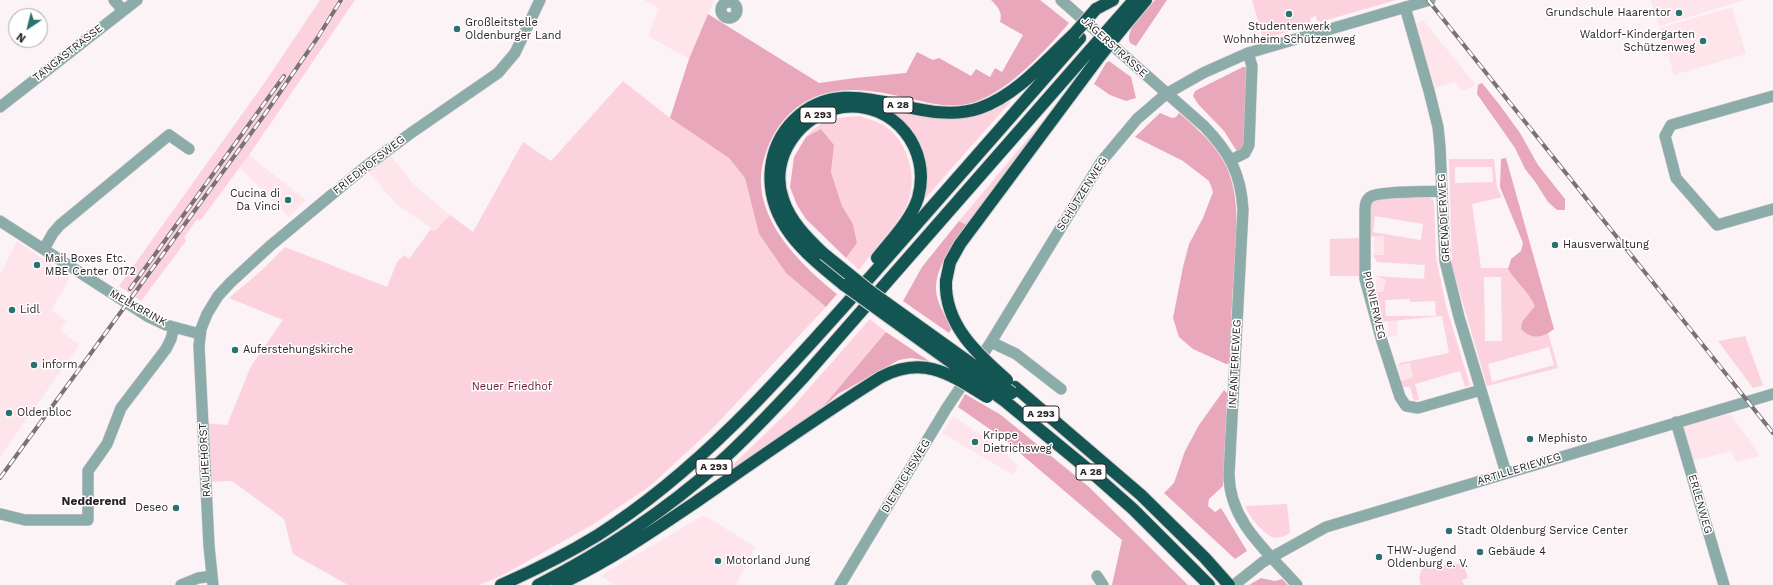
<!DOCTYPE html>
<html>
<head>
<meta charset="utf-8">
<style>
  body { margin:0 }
  #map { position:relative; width:1773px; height:585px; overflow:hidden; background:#fcf3f6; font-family:"Work Sans",sans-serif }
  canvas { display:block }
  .north { position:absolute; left:8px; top:8px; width:40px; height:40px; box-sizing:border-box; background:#fff; border:1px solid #aaa7a8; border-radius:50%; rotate:215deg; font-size:11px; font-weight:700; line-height:16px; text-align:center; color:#2b2325 }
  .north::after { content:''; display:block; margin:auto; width:14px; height:18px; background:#29726f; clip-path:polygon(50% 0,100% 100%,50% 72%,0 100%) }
</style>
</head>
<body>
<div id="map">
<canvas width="1773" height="585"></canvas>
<div class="north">N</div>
</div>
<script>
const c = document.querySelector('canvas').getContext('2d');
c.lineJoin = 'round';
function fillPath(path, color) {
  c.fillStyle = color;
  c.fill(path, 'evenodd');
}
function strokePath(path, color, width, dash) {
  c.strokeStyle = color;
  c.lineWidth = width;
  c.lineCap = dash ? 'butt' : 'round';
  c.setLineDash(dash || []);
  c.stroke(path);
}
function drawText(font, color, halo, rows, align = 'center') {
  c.font = font + ' "Work Sans",sans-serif';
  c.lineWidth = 3;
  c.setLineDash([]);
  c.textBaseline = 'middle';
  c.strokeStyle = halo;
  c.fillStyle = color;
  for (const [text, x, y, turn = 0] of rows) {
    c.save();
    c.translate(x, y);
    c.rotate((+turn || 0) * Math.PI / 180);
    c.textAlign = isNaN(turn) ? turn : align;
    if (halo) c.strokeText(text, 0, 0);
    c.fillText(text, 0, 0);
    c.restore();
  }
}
const built = new Path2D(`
  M644,0H714L689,59L648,36L659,8Z
  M1651,0H1745L1659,26Z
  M1732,7L1746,54L1674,75L1660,28Z
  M1423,20L1476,85L1462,91L1455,82L1435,88L1415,24Z
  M387,151L414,185L450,215L435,231L395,203L365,167Z
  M249,155L306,200L289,217L240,168Z
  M1374,235L1384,236V255H1373Z
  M17,241L70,278L51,310L66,321L60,331L80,344L0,457V275Z
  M1377,278L1386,279L1383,292L1375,290Z
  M1397,320L1398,336L1388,337V321Z
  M1410,363L1413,377L1401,380L1397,366Z
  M1730,414L1755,447L1759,456L1736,462L1731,451L1688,462L1677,427Z
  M953,416L1007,453L1010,459L1018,466L1013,475L942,433Z
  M704,515L755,547L736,585H614L600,576Z`);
const green = new Path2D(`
  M320,0H355L249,155L200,221L197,219L184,238L186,241L141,301L119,286L263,85Z
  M1252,0H1396L1320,22L1317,20L1316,16L1310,18L1311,21L1307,26L1263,39Z
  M623,81L670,118L729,158L745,178L759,234L786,273L826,307L713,428L650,486L592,525L501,576L479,585H348L293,554L284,519L232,481L207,482L203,423L227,425L251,366L283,320L229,298L262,270L285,247L387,287L397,262L404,255L409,259L431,229L435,231L450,215L473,232L523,142L551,161Z
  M1062,98L967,225L959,221Z
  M1009,99L1011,101L922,202L921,201L927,182L925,161L874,106C923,117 965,131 1009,99Z
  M859,116C867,119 878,121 885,126C910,143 920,184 904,211C891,231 874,250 859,270L846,258L857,243L853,224L842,206L831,172L834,145L821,129L806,137C819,120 839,117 859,116Z
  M1449,159H1494L1497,188L1502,197L1472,204L1481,268H1530L1558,368L1487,386L1452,266ZM1455,167H1492L1493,182L1455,183ZM1484,277H1501L1502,341H1485ZM1549,347L1554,365L1492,382L1488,364Z
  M1429,197L1434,201L1436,257L1446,306L1470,385L1465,387L1460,371L1415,384L1419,400L1414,401L1410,387H1399L1397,382L1413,377L1410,363L1397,366L1400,363L1449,353L1442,316L1380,322L1371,291L1383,292L1386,280L1376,276L1424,279L1425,265L1377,262L1373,255H1384V236L1369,237V207L1376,199ZM1375,216L1423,224L1421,240L1373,232ZM1410,299V302L1435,301L1436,316H1386L1385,300Z
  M1359,238L1360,276H1330V239Z
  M870,319L886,332L820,410L717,480L790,410Z
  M1745,336L1763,385L1753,388L1718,341Z
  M1287,504L1290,533C1285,536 1278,539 1272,537C1262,532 1249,516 1245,506Z
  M1428,562H1433L1435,568L1451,563L1461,564L1465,569L1468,578L1462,580L1464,585H1421C1417,575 1421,569 1428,562Z`);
const forest = new Path2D(`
  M991,0H1040L1069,23C1044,52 1011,89 975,102C954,109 933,104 912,99C873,90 831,81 796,108C777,123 767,143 762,167C753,219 801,265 837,294L826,307L786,273L759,234L745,178L729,158L670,118L689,59L708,14L819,83L855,78L906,73L917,52L933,60L939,58L971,76L976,69L990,77L995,68L1002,72L1023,35L1000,22C1003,12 998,7 991,0Z
  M1155,0H1167L1136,46L1130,43C1124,29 1146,11 1155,0Z
  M1109,61L1131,77L1136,98L1126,101L1110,95L1094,84L1106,63Z
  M1243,67H1247L1245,145L1238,153L1224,131L1198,104L1193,96L1195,91Z
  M1482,83L1499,104L1520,133L1538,165L1565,199V210H1557L1548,202L1536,183L1525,169L1515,148L1477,94L1478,85Z
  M1160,113L1172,118L1176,117L1179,113C1198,129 1217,146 1227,168C1241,201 1236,237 1234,271C1232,302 1230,333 1230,363L1226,364L1193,349L1179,337L1173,318L1183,267L1189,244L1203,218L1213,192L1211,186L1209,181L1183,161L1135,137Z
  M821,129L834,145L831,172L842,206L853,224L857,243L846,258L806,219L797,205L790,187L794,157L806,137Z
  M1506,158L1554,329C1543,338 1532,340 1521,329L1522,322L1535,306C1529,292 1516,282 1508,269L1511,259L1521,251L1523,243L1500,187L1501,159Z
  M959,221L967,225C953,246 929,273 938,300C941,310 947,319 952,328L949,333L903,301L922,267Z
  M886,332L929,361L911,358L899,360L838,394L820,410Z
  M1224,390L1227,393V397L1223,486L1209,499L1208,506L1215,512L1221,508L1247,551L1235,559L1164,493L1174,483L1185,451L1199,425Z
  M965,394L1001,415L1089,487L1188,585H1112L1122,540L1001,437L958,407Z
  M1261,578L1275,581L1282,579L1288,585H1249Z`);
const minor = new Path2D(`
  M114,0L123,10
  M1061,0L1204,126C1229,152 1241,173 1243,210L1229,474C1229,522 1268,552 1297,585
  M721 10a8 8 0 1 1 16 0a8 8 0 1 1-16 0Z
  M1405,7L1429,91L1438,127L1440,147L1445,261L1459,317L1506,473
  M1773,96L1671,125L1665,136L1676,178L1717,225L1773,209
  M0,107L137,0
  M1231,160L1245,153L1249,145L1252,66L1248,53
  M1442,191C1429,192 1378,191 1370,197C1365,201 1365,206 1365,212V279L1381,338L1400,397L1406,406L1418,408L1481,390
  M0,221L147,316L166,325L200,334
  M44,249L53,233L60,225L169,135L189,149
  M991,342L1016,354L1061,389
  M1676,422L1724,585
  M1,514L25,520H88V471L107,444L121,408L166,349L171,339L174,327
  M1097,576L1103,585
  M181,585L198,578L212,576
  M213,585L209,546L199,346L201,329L207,314L218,296L230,283L270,246L365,167L411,133L498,73L515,53L540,0
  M840,585L946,409L991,342L1101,162L1137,119L1166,94L1203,73L1248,53L1430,0
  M1234,585L1263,562L1326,527L1773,394`);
const highway = new Path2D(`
  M1096,9L1113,0
  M1113,24L1134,0
  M1121,30L1146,0
  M824,254C807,238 790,221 783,199C768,157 801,113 843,107C894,101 932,149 918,198C911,220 891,240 877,258
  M946,281L950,262L960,244L1100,56
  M844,285C807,255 765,222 771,168C773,150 781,133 794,120C849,66 917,130 980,108C1017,95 1046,60 1074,34
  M1015,387L1141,495L1205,558L1229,585
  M1006,402L1090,471L1133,509L1209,585
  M501,585C535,570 567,554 598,535C706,466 788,369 872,275C942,196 1011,117 1080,38
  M538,585C603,552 665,511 719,463C748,437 775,408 802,379L1091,49
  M558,585C606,563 650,533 693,504C755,461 817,417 881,377`);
const rail = new Path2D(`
  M1428,0L1773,433
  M130,289L284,76
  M0,478L265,114L318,37L341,0`);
const highwayBridge = new Path2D(`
  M1074,34L1096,9
  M1091,49L1113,24
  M1100,56L1121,30
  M824,254L871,292L1012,393
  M946,281C944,324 977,354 1007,380
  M844,285L1006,402
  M881,377C924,355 950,374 987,397`);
const markers = [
  [1679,13,4,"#29726f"],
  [1289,14,4,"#29726f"],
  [457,29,4,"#29726f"],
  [1703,41,4,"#29726f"],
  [288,200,4,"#29726f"],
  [1555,245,4,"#29726f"],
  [37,265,4,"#29726f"],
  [12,310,4,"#29726f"],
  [235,350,4,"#29726f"],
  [34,365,4,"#29726f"],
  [9,413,4,"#29726f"],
  [1530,439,4,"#29726f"],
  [975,442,4,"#29726f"],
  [176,508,4,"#29726f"],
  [1449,531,4,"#29726f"],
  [1480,552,4,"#29726f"],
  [1379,557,4,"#29726f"],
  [718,561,4,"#29726f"]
];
const shields = [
  [898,105,30],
  [818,115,36],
  [1041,414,36],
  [714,467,36],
  [1091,472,30]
];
const shieldNames = [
  ["A 28",898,105],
  ["A 293",818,115],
  ["A 293",1041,414],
  ["A 293",714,467],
  ["A 28",1091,472]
];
const poiNames = [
  ["Grundschule Haarentor",1671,13,"right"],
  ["Großleitstelle",465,23],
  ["Oldenburger Land",465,36],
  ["Studentenwerk",1289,27,"center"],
  ["Wohnheim Schützenweg",1289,40,"center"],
  ["Waldorf-Kindergarten",1695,35,"right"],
  ["Schützenweg",1695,48,"right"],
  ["Cucina di",280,194,"right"],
  ["Da Vinci",280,207,"right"],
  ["Hausverwaltung",1563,245],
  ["Mail Boxes Etc.",45,259],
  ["MBE Center 0172",45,272],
  ["Lidl",20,310],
  ["Auferstehungskirche",243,350],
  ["inform",42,365],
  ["Oldenbloc",17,413],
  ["Krippe",983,436],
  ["Dietrichsweg",983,449],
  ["Mephisto",1538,439],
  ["Deseo",168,508,"right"],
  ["Stadt Oldenburg Service Center",1457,531],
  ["THW-Jugend",1387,551],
  ["Oldenburg e. V.",1387,564],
  ["Gebäude 4",1488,552],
  ["Motorland Jung",726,561]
];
const streetNames = [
  ["JÄGERSTRASSE",1114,47,42],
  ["TANGASTRASSE",68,53,-38],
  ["FRIEDHOFSWEG",369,165,-38],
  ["SCHÜTZENWEG",1082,194,-58],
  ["GRENADIERWEG",1444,218,-93],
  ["PIONIERWEG",1374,305,77],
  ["MELKBRINK",138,308,29],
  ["INFANTERIEWEG",1235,364,-87],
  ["RAUHEHORST",205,460,-93],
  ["ARTILLERIEWEG",1519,469,-17],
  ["DIETRICHSWEG",906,476,-59],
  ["ERLENWEG",1700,504,74]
];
const parkNames = [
  ["Neuer Friedhof",512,387]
];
const neighbourhoodNames = [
  ["Nedderend",94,501]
];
fillPath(built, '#fee5ec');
fillPath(green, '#fbd2dd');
fillPath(forest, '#e8a7ba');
strokePath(minor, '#d6ced0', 12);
strokePath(highway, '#d6ced0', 14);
strokePath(minor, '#8caca9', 11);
strokePath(highway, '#135552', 12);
strokePath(rail, '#7b7275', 4);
strokePath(rail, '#fff', 2.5, [8]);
strokePath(highwayBridge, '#d6ced0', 14, []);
strokePath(highwayBridge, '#135552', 12);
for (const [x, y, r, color] of markers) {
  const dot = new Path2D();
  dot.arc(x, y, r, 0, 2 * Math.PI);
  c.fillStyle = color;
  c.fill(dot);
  strokePath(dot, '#fff', 1.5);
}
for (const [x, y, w] of shields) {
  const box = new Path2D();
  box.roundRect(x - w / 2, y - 8, w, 16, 3);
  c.fillStyle = '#fff';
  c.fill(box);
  strokePath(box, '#2b2325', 1);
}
drawText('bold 10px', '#2b2325', null, shieldNames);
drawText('11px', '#2b2325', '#fff', poiNames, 'left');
drawText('11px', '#2b2325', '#fff', streetNames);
drawText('11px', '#641a38', '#fff', parkNames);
drawText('bold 12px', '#2b2325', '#fff', neighbourhoodNames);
</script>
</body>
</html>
